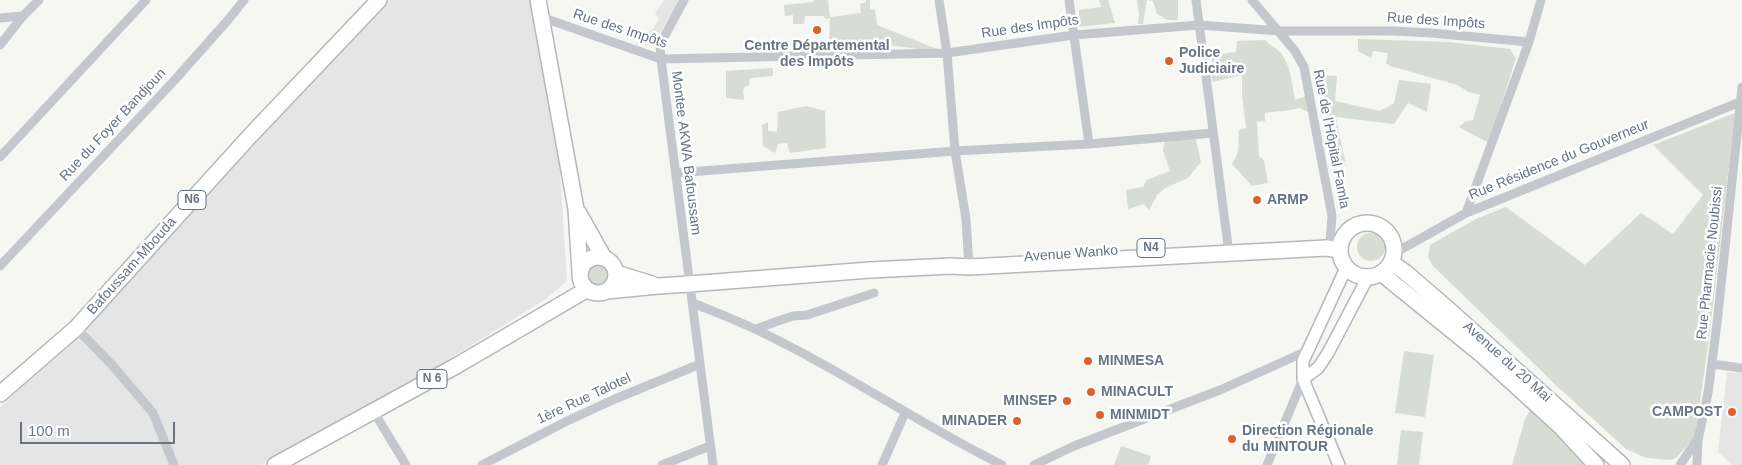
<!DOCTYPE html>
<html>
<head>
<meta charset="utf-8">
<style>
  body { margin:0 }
  #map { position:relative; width:1742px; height:465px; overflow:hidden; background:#f6f6f3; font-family:Helvetica,sans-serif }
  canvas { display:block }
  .scale { position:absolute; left:20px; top:422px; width:155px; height:22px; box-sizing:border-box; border:2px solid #667483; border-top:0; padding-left:6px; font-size:15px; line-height:18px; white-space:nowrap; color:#667483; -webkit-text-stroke:4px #fff; paint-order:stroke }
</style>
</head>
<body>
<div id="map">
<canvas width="1742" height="465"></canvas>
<div class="scale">100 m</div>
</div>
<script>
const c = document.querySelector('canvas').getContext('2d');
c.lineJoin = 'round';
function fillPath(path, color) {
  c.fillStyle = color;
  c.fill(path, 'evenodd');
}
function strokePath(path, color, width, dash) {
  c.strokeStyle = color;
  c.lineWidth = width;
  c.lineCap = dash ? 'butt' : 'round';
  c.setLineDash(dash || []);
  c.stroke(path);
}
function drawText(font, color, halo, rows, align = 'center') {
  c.font = font + ' Helvetica,sans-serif';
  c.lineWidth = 5;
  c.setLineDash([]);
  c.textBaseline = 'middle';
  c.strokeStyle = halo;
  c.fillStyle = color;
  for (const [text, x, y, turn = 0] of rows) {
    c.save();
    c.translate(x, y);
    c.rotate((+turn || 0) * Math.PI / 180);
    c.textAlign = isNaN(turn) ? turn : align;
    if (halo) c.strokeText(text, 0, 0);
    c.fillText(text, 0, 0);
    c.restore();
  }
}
const built = new Path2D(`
  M388,0H530L559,157L567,281L546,299L391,395L261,465H0V407L57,354L152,255Z
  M664,0H680L652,45H635L640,37L653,29L659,19L655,14Z
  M1727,372L1742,373V465H1732L1718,452Z`);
const green = new Path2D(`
  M814,0H828L830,17L861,13L860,4L866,2V0H870V9L875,10L877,25L947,53L882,44L829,45L830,18L826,19L823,16H805L804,24H793V15L785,16L784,5L813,2Z
  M1099,0H1108L1115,23L1079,27V10L1101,7Z
  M1137,0H1178V20H1167L1157,14L1153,1L1147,0L1143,24H1138L1139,15Z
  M1358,39L1449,42L1510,49L1516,58L1489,143L1459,127L1465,122L1473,120L1480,95L1469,92L1457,85L1390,66L1386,63L1388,53L1373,51L1371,58L1358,51Z
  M1265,40C1270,46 1276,47 1281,53C1291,66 1292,84 1295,100L1309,95L1312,114L1300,108C1288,111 1277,111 1265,113V121L1257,122L1259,156L1264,160L1268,183L1252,186L1232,164C1242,149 1237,146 1239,130L1246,128L1242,95V75L1213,82L1207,64L1213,62L1209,56L1236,52L1237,41Z
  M773,68V76L750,78L749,86H745L743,90L744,100L726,98V71Z
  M1319,75L1337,76L1335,101L1380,111L1394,103L1399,80L1431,84L1427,112L1408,103L1394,124L1336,117L1346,166H1338Z
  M806,106L825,111L826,148L790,153L787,143L778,144L775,153L763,146L762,125L768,122V131L777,132L778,112Z
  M1735,113L1709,339L1695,437L1677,457L1671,460L1646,458L1626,449L1559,388L1433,266L1428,257L1430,245L1476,219L1506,207L1585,265L1641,213L1673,234L1703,195L1653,145Z
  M1195,136L1201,162L1188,178L1165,188L1157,195L1149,210L1144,204L1128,209L1126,190L1143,187L1147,180L1170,171L1163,151L1165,141Z
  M1357 247a14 14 0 1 1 28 0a14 14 0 1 1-28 0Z
  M586 273a11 11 0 1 1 22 0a11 11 0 1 1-22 0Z
  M1404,351L1434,355L1425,417L1395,413Z
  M1532,407L1588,465H1512L1525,419Z
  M1401,430L1423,432L1419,465H1397Z
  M1121,446L1151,456L1148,465H1114Z`);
const street = new Path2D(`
  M684,0L663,39L660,46L661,59L713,465
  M939,0L947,53L955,151L966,219L969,267
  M1069,0L1089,144
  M1196,0L1229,253
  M1252,0L1295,51L1304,67L1332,216L1330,241
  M541,17L661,59L947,53L1074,35L1199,25L1280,31H1394L1431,33L1529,42
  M0,18L23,16
  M0,45L23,16L39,0
  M0,157L146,0
  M676,173L955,151L1089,144L1212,133
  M1466,213L1529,42L1541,0
  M1393,254L1466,213L1740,102
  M0,266L172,83L228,20L244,0
  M693,303C715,312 736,320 757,330C841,370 918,423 1002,465
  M76,328L113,366L153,413L174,465
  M756,329L778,321L793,316L807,315L874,293
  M1712,364L1742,368
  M374,412L406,465
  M482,465L567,421L615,399L700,364
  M662,465L710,446
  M882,465L905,413
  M1034,465L1074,446L1220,390L1307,351
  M1267,465L1303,379
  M1680,465L1697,440
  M1697,465L1698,440L1708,393L1717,323L1742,87`);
const secondary = new Path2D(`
  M1303,379L1318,368L1328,353L1368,277
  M1339,465L1303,379V361L1346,268`);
const highway = new Path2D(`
  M538,0L576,209L580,272
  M578,212L604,258
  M1340 250a27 27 0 1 1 54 0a27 27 0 1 1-54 0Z
  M580 275a18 18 0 1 1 36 0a18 18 0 1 1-36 0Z
  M1391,262L1405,272L1448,309L1622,465
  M616,273L652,284
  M1381,273L1482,355L1560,426L1596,465
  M607,291L658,286L689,284L870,270L951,266L969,267L1326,248L1340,250
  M0,394L76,328L249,137L379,0
  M275,465L456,366L586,290`);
const markers = [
  [817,30,5,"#dc612d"],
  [1169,61,5,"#dc612d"],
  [1257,200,5,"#dc612d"],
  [1088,361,5,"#dc612d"],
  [1091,392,5,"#dc612d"],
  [1067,401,5,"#dc612d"],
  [1732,412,5,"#dc612d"],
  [1100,415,5,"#dc612d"],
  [1017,421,5,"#dc612d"],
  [1232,439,5,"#dc612d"]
];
const shields = [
  [192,200,28],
  [1151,248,28],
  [432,379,30]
];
const shieldNames = [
  ["N6",192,200],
  ["N4",1151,248],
  ["N 6",432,379]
];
const streetNames = [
  ["Rue des Impôts",1436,21,4],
  ["Rue des Impôts",1030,27,-8],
  ["Rue des Impôts",620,29,18],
  ["Rue du Foyer Bandjoun",113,125,-47],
  ["Rue de l'Hôpital Famla",1331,139,79],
  ["Montee AKWA Bafoussam",686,153,83],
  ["Rue Résidence du Gouverneur",1559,160,-22],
  ["Avenue Wanko",1071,254,-4],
  ["Rue Pharmacie Noubissi",1710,263,-84],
  ["Bafoussam-Mbouda",132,266,-48],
  ["Avenue du 20 Mai",1507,362,42],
  ["1ère Rue Talotel",584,399,-25]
];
const poiNames = [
  ["Centre Départemental",817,46,"center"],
  ["des Impôts",817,62,"center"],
  ["Police",1179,53],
  ["Judiciaire",1179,69],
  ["ARMP",1267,200],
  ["MINMESA",1098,361],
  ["MINACULT",1101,392],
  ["MINSEP",1057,401,"right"],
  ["CAMPOST",1722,412,"right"],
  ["MINMIDT",1110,415],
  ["MINADER",1007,421,"right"],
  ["Direction Régionale",1242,431],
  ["du MINTOUR",1242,447]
];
fillPath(built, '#e4e5e4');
fillPath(green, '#d7ddd4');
strokePath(secondary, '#b4b9bd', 14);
strokePath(highway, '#b5b8bb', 18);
strokePath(street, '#c4c7cb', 9);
strokePath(secondary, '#fff', 11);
strokePath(highway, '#fff', 15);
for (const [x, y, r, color] of markers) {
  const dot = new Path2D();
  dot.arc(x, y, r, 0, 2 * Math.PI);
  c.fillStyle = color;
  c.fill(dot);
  strokePath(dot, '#fff', 2);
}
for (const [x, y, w] of shields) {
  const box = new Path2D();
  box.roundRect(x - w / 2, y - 9.5, w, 19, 4);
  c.fillStyle = '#fff';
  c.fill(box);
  strokePath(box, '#667483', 1);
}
drawText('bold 12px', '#667483', null, shieldNames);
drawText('14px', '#667483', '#fff', streetNames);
drawText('bold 14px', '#667483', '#fff', poiNames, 'left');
</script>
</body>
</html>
